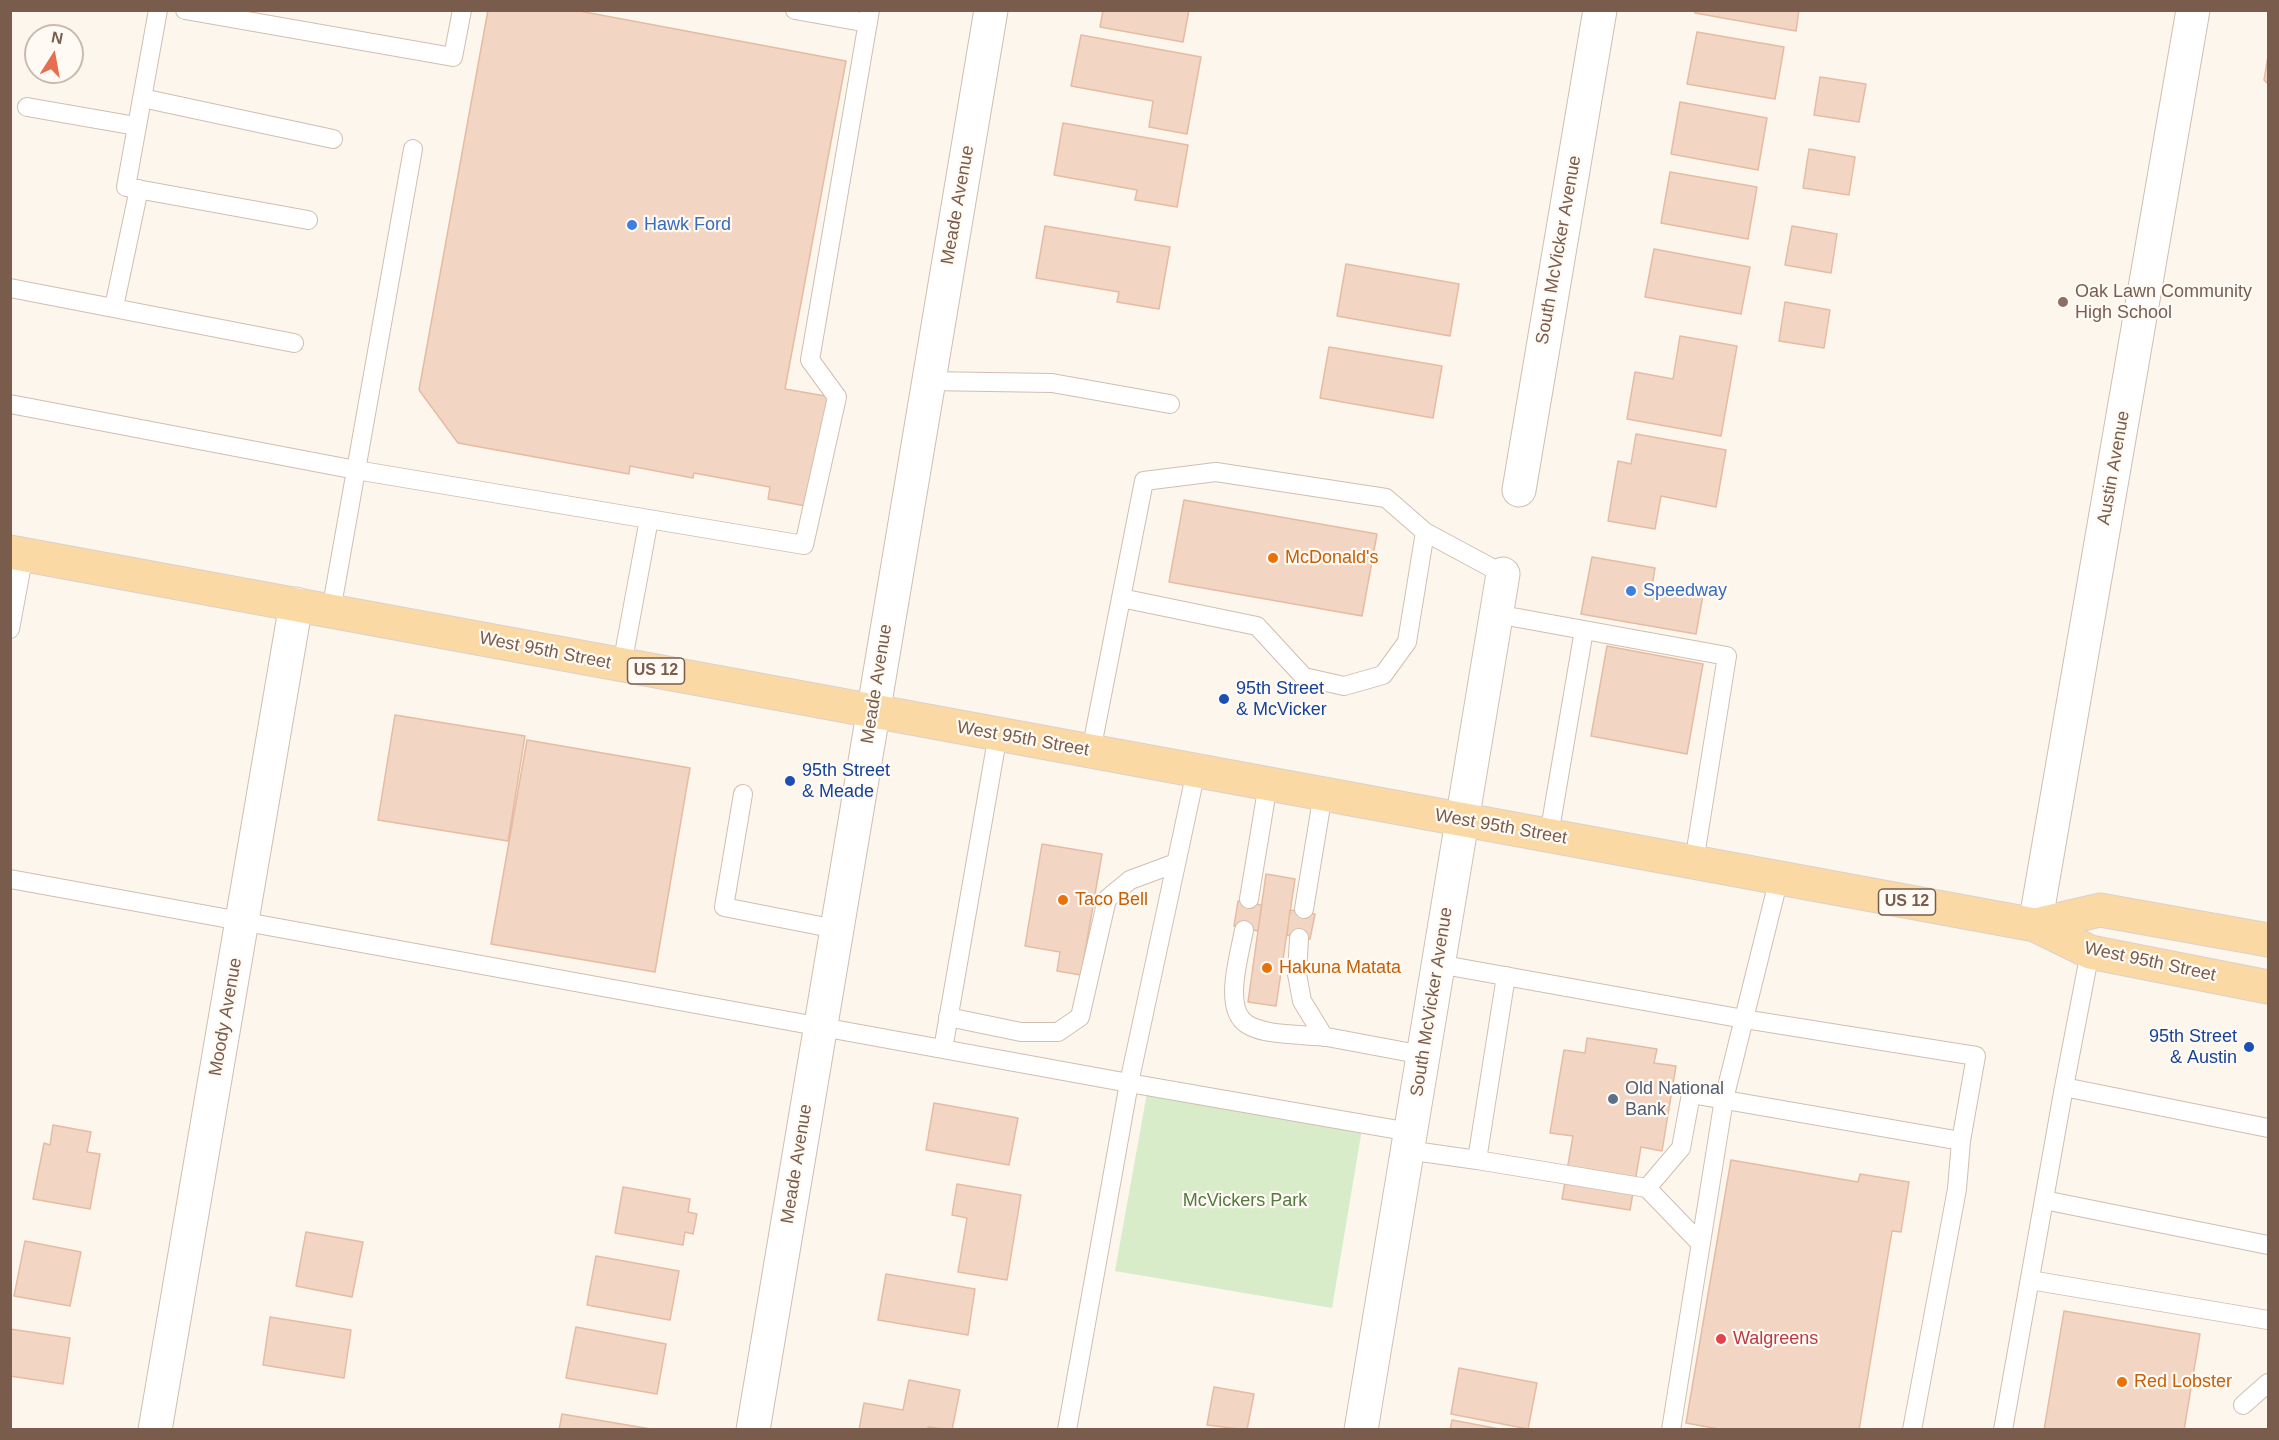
<!DOCTYPE html>
<html>
<head>
<meta charset="utf-8">
<style>
  body { margin:0 }
  #map { position:relative; width:2279px; height:1440px; overflow:hidden; background:#fdf6ec; font-family:Arial,sans-serif }
  canvas { display:block }
  .frame { position:absolute; inset:0; border:12px solid #7a5c4d; pointer-events:none }
  .north { position:absolute; left:24px; top:24px; width:60px; height:60px; box-sizing:border-box; background:#fffaf3; border:2px solid #cabbb1; border-radius:50%; rotate:11deg; font-size:16px; font-weight:700; line-height:24px; text-align:center; color:#7a5c4d }
  .north::after { content:''; display:block; margin:auto; width:21px; height:27px; background:#e76f51; clip-path:polygon(50% 0,100% 100%,50% 72%,0 100%) }
</style>
</head>
<body>
<div id="map">
<canvas width="2279" height="1440"></canvas>
<div class="frame"></div>
<div class="north">N</div>
</div>
<script>
const c = document.querySelector('canvas').getContext('2d');
c.lineJoin = 'round';
function fillPath(path, color) {
  c.fillStyle = color;
  c.fill(path, 'evenodd');
}
function strokePath(path, color, width, dash) {
  c.strokeStyle = color;
  c.lineWidth = width;
  c.lineCap = dash ? 'butt' : 'round';
  c.setLineDash(dash || []);
  c.stroke(path);
}
function drawText(font, color, halo, rows, align = 'center') {
  c.font = font + ' Arial,sans-serif';
  c.lineWidth = 4.5;
  c.setLineDash([]);
  c.textBaseline = 'middle';
  c.strokeStyle = halo;
  c.fillStyle = color;
  for (const [text, x, y, turn = 0] of rows) {
    c.save();
    c.translate(x, y);
    c.rotate((+turn || 0) * Math.PI / 180);
    c.textAlign = isNaN(turn) ? turn : align;
    if (halo) c.strokeText(text, 0, 0);
    c.fillText(text, 0, 0);
    c.restore();
  }
}
const green = new Path2D(`
  M1147,1093L1362,1129L1332,1308L1115,1271Z`);
const building = new Path2D(`
  M488,10H574L846,61L785,389L831,397L811,507L768,499L770,487L694,473L693,478L630,466L629,474L458,443L419,390Z
  M1103,10H1189L1183,42L1100,27Z
  M1695,10H1799L1796,31L1695,13Z
  M1697,32L1784,47L1775,99L1687,84Z
  M1081,35L1201,57L1187,134L1149,127L1153,101L1071,86Z
  M2268,56V84L2264,80Z
  M1820,77L1866,84L1859,122L1814,115Z
  M1680,102L1767,118L1758,170L1671,154Z
  M1063,123L1188,145L1177,207L1135,200L1137,190L1054,175Z
  M1809,149L1855,157L1849,195L1803,188Z
  M1670,172L1757,187L1748,239L1661,223Z
  M1045,226L1170,247L1159,309L1117,302L1119,292L1036,278Z
  M1792,226L1837,234L1831,273L1785,265Z
  M1654,249L1750,267L1741,314L1645,297Z
  M1346,264L1459,284L1450,336L1337,316Z
  M1785,302L1830,310L1824,348L1779,341Z
  M1680,336L1737,346L1721,436L1627,419L1635,372L1673,379Z
  M1329,347L1442,366L1433,418L1320,398Z
  M1636,434L1726,450L1716,507L1661,496L1655,529L1608,521L1618,461L1631,464Z
  M1184,500L1377,534L1362,616L1169,582Z
  M1592,557L1655,568L1652,587L1703,595L1696,634L1581,614Z
  M1607,646L1703,664L1687,754L1591,736Z
  M395,715L525,736L508,841L378,820Z
  M527,740L690,768L655,972L491,944Z
  M1042,844L1102,854L1081,975L1057,971L1060,952L1025,946Z
  M1266,874L1295,879L1276,1006L1248,1002Z
  M1238,901L1262,905L1258,931L1234,926Z
  M1290,910L1315,914L1310,939L1287,935Z
  M1587,1038L1657,1049L1654,1063L1676,1066L1662,1151L1641,1147L1630,1210L1562,1199L1573,1136L1550,1133L1564,1050L1585,1053Z
  M934,1103L1018,1118L1009,1165L926,1150Z
  M53,1125L91,1132L87,1152L100,1154L90,1209L33,1199L44,1143L50,1145Z
  M1731,1160L1858,1182L1860,1174L1909,1182L1901,1232L1892,1231L1859,1430H1724L1686,1423Z
  M957,1184L1021,1195L1007,1280L958,1272L967,1218L952,1215Z
  M623,1187L690,1199L688,1212L697,1214L693,1234L685,1232L683,1245L615,1233Z
  M306,1232L363,1242L352,1297L296,1286Z
  M25,1241L81,1252L70,1306L14,1296Z
  M596,1256L679,1271L670,1320L587,1305Z
  M886,1274L975,1289L968,1335L878,1320Z
  M2064,1311L2200,1334L2184,1430H2044Z
  M270,1317L351,1330L344,1378L263,1365Z
  M576,1327L666,1344L657,1394L566,1378Z
  M10,1329L70,1338L63,1384L10,1376Z
  M1459,1368L1537,1383L1528,1429L1451,1414Z
  M909,1380L960,1390L952,1430L928,1427L927,1430H859L864,1403L903,1410Z
  M1214,1387L1254,1394L1247,1430L1207,1425Z
  M562,1414L651,1429V1430H559Z
  M1452,1420L1505,1430H1450Z`);
const service = new Path2D(`
  M158,10L126,187L308,220
  M185,10L453,57L462,10
  M795,10L868,23
  M142,98L333,139
  M27,107L136,126
  M10,288L294,343
  M114,307L139,189
  M928,381L1052,383L1170,404
  M10,404L356,470L804,545L837,397L810,360L870,10
  M1121,598L1257,626L1304,677L1344,686L1383,675L1407,642L1425,532
  M331,611L413,149
  M1496,614L1727,656L1694,862
  M10,629L24,554
  M622,665L649,519
  M1091,751L1144,481L1216,472L1386,498L1425,532L1503,574
  M743,794L724,907L836,929
  M1549,835L1584,630
  M10,879L1129,1083L1410,1132
  M1249,899L1268,784
  M1304,909L1323,794
  M1244,930C1240,953 1225,1001 1242,1020C1257,1037 1306,1034 1327,1037C1359,1043 1391,1049 1423,1055
  M1299,938L1297,974L1302,1001L1324,1037
  M1438,964L1744,1019L1976,1056L1961,1141L1957,1189L1912,1430
  M948,1017L1021,1032H1058L1080,1017L1107,899L1130,880L1176,863
  M943,1049L998,734
  M2064,1087L2268,1128
  M1407,1150L1477,1160L1506,976
  M1477,1160L1647,1188L1681,1148L1691,1094L1961,1141
  M1647,1188L1701,1244
  M2044,1200L2268,1245
  M2030,1280L2268,1320
  M2243,1405L2268,1383
  M1067,1430L1129,1083L1196,771
  M1671,1430L1724,1099L1779,878
  M2003,1430L2064,1087L2090,952`);
const minor = new Path2D(`
  M1519,490L1600,10
  M2035,925L2193,10
  M155,1430L296,604
  M753,1430L991,10
  M1361,1430L1503,574`);
const primary = new Path2D(`
  M10,552L2035,925L2090,952L2268,987
  M2035,925L2100,910L2268,940`);
const markers = [
  [632,225,6,"#3f7fe0"],
  [2063,302,6,"#8d6e63"],
  [1273,558,6,"#e8710a"],
  [1631,591,6,"#3f7fe0"],
  [1224,699,6,"#1a4fb4"],
  [790,781,6,"#1a4fb4"],
  [1063,900,6,"#e8710a"],
  [1267,968,6,"#e8710a"],
  [2249,1047,6,"#1a4fb4"],
  [1613,1099,6,"#5c6f8a"],
  [1721,1339,6,"#e0444e"],
  [2122,1382,6,"#e8710a"]
];
const shields = [
  [656,671,57],
  [1907,902,57]
];
const shieldNames = [
  ["US 12",656,671],
  ["US 12",1907,902]
];
const streetNames = [
  ["Meade Avenue",958,205,-80],
  ["South McVicker Avenue",1559,250,-80],
  ["Austin Avenue",2114,468,-80],
  ["West 95th Street",545,651,11],
  ["Meade Avenue",877,684,-81],
  ["West 95th Street",1023,739,10],
  ["West 95th Street",1501,827,10],
  ["West 95th Street",2150,962,12],
  ["South McVicker Avenue",1432,1002,-81],
  ["Moody Avenue",226,1017,-80],
  ["Meade Avenue",797,1164,-81]
];
const shopNames = [
  ["Hawk Ford",644,225],
  ["Speedway",1643,591]
];
const educationNames = [
  ["Oak Lawn Community",2075,292],
  ["High School",2075,313]
];
const foodNames = [
  ["McDonald's",1285,558],
  ["Taco Bell",1075,900],
  ["Hakuna Matata",1279,968],
  ["Red Lobster",2134,1382]
];
const transitNames = [
  ["95th Street",1236,689],
  ["& McVicker",1236,710],
  ["95th Street",802,771],
  ["& Meade",802,792],
  ["95th Street",2237,1037,"right"],
  ["& Austin",2237,1058,"right"]
];
const serviceNames = [
  ["Old National",1625,1089],
  ["Bank",1625,1110]
];
const parkNames = [
  ["McVickers Park",1245,1201]
];
const healthNames = [
  ["Walgreens",1733,1339]
];
fillPath(green, '#d8ecc9');
fillPath(building, '#f3d5c3');
strokePath(building, '#e6bba3', 1.5);
strokePath(service, '#d1beb0', 20);
strokePath(minor, '#d1beb0', 35);
strokePath(primary, '#dad1cd', 35);
strokePath(service, '#fff', 18);
strokePath(minor, '#fff', 33);
strokePath(primary, '#fbd9a5', 33);
for (const [x, y, r, color] of markers) {
  const dot = new Path2D();
  dot.arc(x, y, r, 0, 2 * Math.PI);
  c.fillStyle = color;
  c.fill(dot);
  strokePath(dot, '#fffaf3', 2);
}
for (const [x, y, w] of shields) {
  const box = new Path2D();
  box.roundRect(x - w / 2, y - 13, w, 26, 4.5);
  c.fillStyle = '#fffaf3';
  c.fill(box);
  strokePath(box, '#7a5c4d', 1.5);
}
drawText('bold 16px', '#7a5c4d', null, shieldNames);
drawText('18px', '#7a5c4d', '#fffaf3', streetNames);
drawText('18px', '#366cbe', '#fffaf3', shopNames, 'left');
drawText('18px', '#785e54', '#fffaf3', educationNames, 'left');
drawText('18px', '#c56008', '#fffaf3', foodNames, 'left');
drawText('18px', '#164399', '#fffaf3', transitNames, 'left');
drawText('18px', '#4e5e75', '#fffaf3', serviceNames, 'left');
drawText('18px', '#537a41', '#fffaf3', parkNames);
drawText('18px', '#be3a42', '#fffaf3', healthNames, 'left');
</script>
</body>
</html>
